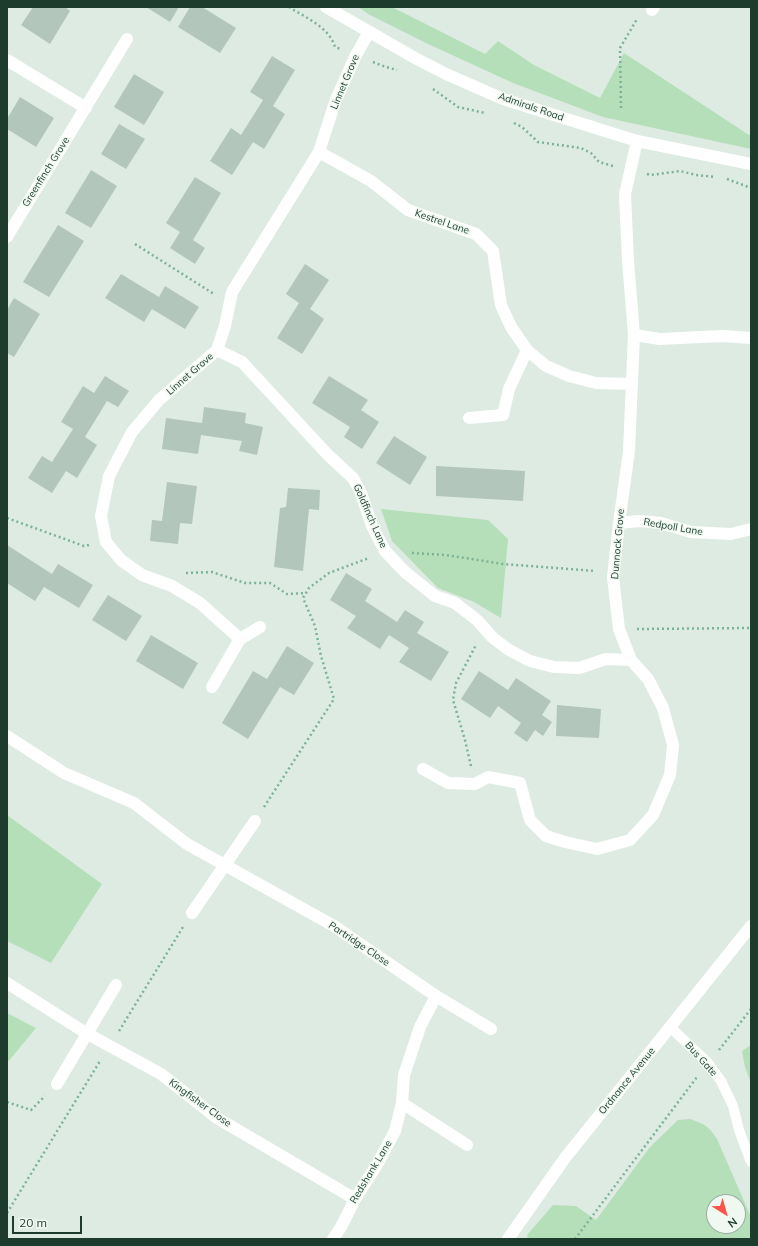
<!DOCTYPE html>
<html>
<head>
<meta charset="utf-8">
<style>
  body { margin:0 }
  #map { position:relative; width:758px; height:1246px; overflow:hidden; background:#deebe3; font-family:Mulish,sans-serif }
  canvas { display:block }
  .frame { position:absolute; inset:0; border:8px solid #1e3c2e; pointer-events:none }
  .north { position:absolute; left:706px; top:1194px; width:40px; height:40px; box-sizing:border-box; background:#eff8f1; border:1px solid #9bada3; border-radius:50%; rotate:143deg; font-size:11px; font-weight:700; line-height:16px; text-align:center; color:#1e3c2e }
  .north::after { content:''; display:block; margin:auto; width:14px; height:18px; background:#fe524a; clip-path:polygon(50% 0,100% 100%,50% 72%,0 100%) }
  .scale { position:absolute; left:12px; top:1216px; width:70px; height:18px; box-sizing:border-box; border:2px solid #1e3c2e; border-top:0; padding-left:5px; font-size:12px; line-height:14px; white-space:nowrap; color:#1e3c2e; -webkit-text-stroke:3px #eff8f1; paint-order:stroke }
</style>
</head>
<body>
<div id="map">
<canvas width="758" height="1246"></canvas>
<div class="frame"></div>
<div class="north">N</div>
<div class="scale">20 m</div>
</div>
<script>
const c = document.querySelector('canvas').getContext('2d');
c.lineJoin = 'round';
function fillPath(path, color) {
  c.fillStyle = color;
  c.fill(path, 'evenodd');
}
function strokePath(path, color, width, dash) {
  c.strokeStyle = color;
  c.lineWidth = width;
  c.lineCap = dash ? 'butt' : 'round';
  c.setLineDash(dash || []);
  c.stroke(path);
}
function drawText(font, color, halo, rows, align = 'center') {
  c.font = font + ' Mulish,sans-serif';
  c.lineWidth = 3;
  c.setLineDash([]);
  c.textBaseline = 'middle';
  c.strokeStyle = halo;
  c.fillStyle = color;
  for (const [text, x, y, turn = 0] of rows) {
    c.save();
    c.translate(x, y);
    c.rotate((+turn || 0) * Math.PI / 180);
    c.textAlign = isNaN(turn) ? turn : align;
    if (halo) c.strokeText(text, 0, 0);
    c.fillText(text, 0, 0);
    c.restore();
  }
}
const green = new Path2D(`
  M358,7H392L485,54L498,41L534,65L600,98L624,53L749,135L751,133V149L603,117L513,83L426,43L368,14Z
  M381,509L488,520L508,539L501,618L474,602L438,588L392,541Z
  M7,815L102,884L51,963L7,941Z
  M7,1013L36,1028L7,1063Z
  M751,1045V1083L745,1067L742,1051Z
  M690,1119C704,1124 709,1126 717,1139L751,1217V1239H528L527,1235L553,1205L576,1206L596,1220L650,1147L678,1120ZM714,1202H738V1226H714Z`);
const building = new Path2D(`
  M33,7H65L70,11L50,44L21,25Z
  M146,7H179L170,22Z
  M190,7H202L236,28L220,53L178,27Z
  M272,56L295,70L273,106L285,114L264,149L253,142L232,175L210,161L231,128L241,135L263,100L250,92Z
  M134,74L164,92L144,125L114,107Z
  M20,97L54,118L36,147L7,129V119Z
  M119,124L145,139L126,169L101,154Z
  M91,170L117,186L91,228L65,213Z
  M195,177L221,193L193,240L205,248L195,264L170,248L180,232L166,223Z
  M58,225L84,241L49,297L23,282Z
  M305,264L329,280L310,309L324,319L302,354L277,338L299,303L286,294Z
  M121,274L159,297L165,286L199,307L185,329L152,309L144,322L105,298Z
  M14,298L40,314L14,357L7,353V310Z
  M105,376L129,391L118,407L107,401L85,437L97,445L77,478L66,471L52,493L28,478L42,456L52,462L73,429L61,422L83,386L94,393Z
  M329,376L368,400L361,410L379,422L362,449L344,437L350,427L312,403Z
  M204,407L246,413L245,423L263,427L257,455L239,451L242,441L201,435L198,454L162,449L166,418L202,423Z
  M394,436L427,457L410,485L376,463Z
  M436,466L525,471L523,501L436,496Z
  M167,482L197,486L192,524L180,523L178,544L150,541L152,520L162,521Z
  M288,488L320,490L319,510L309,509L303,571L274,567L280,508L286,507Z
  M7,545L52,574L58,564L93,585L79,608L44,587L35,601L7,583Z
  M346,573L372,589L365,601L397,622L405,610L424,622L417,633L449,652L431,681L399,662L409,648L389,635L380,649L347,628L356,616L330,600Z
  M108,595L142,616L126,641L92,620Z
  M151,635L198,663L183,689L136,661Z
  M287,646L314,663L294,695L280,687L248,739L222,723L253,671L267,679Z
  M479,671L508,690L516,678L551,701L542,715L552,722L543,736L535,730L527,742L514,733L521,723L498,706L490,718L461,699Z
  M557,705L601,709L599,738L556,736Z`);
const path = new Path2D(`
  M289,7C306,18 329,27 335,47L341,49
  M373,62L386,67L397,70
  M433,89L458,107L485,113
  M621,108L620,48L637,19
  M514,123L522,127L538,142L581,148L591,153L599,162L613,166
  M647,174L651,175L680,171L696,175L715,177
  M727,179L751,188
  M135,244L214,294
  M7,518L84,546L89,545
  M412,553L446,555L503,564L596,571
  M186,573L212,572L245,583H270L287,594L306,593
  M637,629L751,628
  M471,766L465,740L453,700L456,683L476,645
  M264,807L334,699L321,656L315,626L303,598L309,588L329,573L369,558
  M119,1031L183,927
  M719,1050L751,1009
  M7,1102L31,1110L45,1096
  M7,1213L100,1061
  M575,1239L697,1077`);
const service = new Path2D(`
  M670,1027L708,1063L721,1081L733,1106L739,1130L751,1162`);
const minor = new Path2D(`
  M652,10L654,7
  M7,60L86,108
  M319,152L371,181L408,210L476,234L493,251L501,305L511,327L527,350L546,366L569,376L596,383L632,384
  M7,237L127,39
  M634,335L660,339L722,336L751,338
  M217,350L242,362L328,455L353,478L361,493L372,526L385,551L405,572L435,596L455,603L477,620L493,638L509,650L530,661L554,667L579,668L606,659L631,660
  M469,418L503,415L509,389L527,350
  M619,523L638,521L661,523L691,532L731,534L751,529
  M240,639L200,603L172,586L142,575L121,560L106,542L101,516L109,476L132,432L159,400L217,350L225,326L232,292L319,152L335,102L356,55L369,32
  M212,687L240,639L260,627
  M7,736L64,773L134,803L187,844L334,926L436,996L491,1029
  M423,769L448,783L475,784L488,777L520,783L530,820L546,836L565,842L597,849L630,840L653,815L670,775L673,745L663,708L648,679L631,660L619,629L613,577L619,523L629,451L634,335L628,261L625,194L637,141
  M192,913L255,821
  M7,983L86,1033L161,1074L217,1118L355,1199
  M57,1084L116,985
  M402,1103L467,1145
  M333,1239L341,1227L355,1199L378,1163L395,1131L402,1103L404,1075L420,1027L436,996`);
const tertiary = new Path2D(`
  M326,7L415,58L446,74L503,99L637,141L751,164
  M508,1239L565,1158L751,926`);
const streetNames = [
  ["Linnet Grove",345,82,-67],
  ["Admirals Road",531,107,19],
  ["Greenfinch Grove",46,172,-58],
  ["Kestrel Lane",442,222,19],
  ["Linnet Grove",190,374,-41],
  ["Goldfinch Lane",370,516,66],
  ["Redpoll Lane",673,527,10],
  ["Dunnock Grove",618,544,-85],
  ["Partridge Close",359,944,34],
  ["Bus Gate",701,1059,48],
  ["Ordnance Avenue",627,1081,-51],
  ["Kingfisher Close",200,1103,36],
  ["Redshank Lane",371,1172,-59]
];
fillPath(green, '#b5dfb8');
fillPath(building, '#b3c6bb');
strokePath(path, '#7cb296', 2.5, [2, 3]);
strokePath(service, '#fff', 10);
strokePath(minor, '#fff', 12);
strokePath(tertiary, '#fff', 12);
drawText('10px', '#1e3c2e', '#eff8f1', streetNames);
</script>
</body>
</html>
